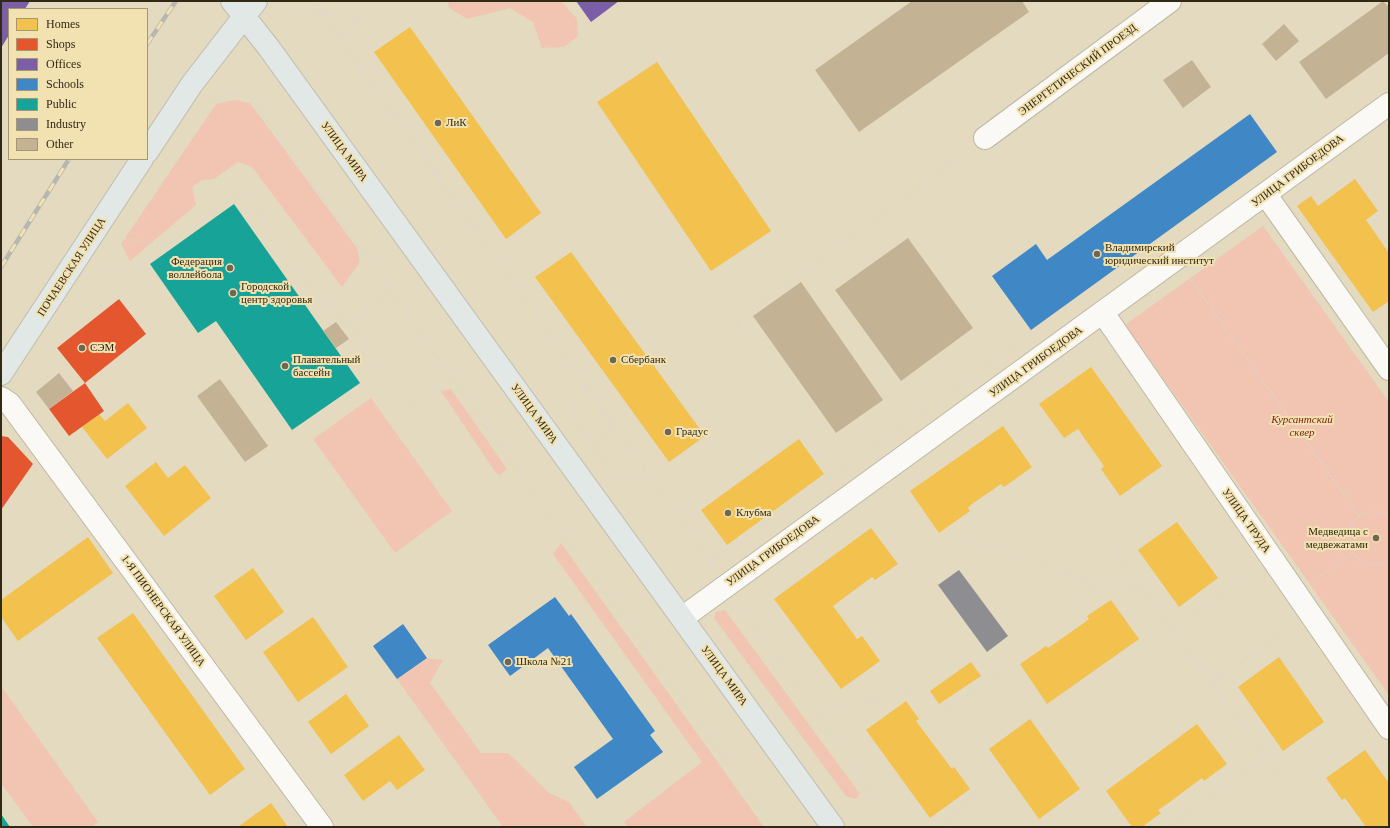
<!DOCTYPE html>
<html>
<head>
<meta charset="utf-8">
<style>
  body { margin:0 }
  #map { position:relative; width:1390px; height:828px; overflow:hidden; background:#e3dac0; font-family:Georgia,serif }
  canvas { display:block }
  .frame { position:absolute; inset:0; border:2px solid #302916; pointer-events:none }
  .legend { position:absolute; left:8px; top:8px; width:140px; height:152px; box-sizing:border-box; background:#f2e1b1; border:1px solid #a49773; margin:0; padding:5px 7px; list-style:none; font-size:12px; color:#302916 }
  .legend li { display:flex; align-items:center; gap:8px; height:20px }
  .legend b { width:20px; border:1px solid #a49773 }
</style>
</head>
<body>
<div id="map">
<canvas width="1390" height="828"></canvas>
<div class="frame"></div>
<ul class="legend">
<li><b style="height:11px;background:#f2c14e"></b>Homes</li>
<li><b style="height:11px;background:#e4572e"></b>Shops</li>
<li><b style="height:11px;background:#7b5ea7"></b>Offices</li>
<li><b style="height:11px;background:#3f88c5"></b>Schools</li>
<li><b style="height:11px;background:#17a398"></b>Public</li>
<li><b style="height:11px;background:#8d8d92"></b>Industry</li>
<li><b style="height:11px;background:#c4b294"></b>Other</li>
</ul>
</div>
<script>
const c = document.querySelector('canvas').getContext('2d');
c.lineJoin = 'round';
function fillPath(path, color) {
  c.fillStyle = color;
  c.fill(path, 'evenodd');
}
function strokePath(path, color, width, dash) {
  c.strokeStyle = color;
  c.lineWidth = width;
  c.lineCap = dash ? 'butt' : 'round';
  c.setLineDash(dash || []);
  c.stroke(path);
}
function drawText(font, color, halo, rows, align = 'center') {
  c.font = font + ' Georgia,serif';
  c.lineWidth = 4;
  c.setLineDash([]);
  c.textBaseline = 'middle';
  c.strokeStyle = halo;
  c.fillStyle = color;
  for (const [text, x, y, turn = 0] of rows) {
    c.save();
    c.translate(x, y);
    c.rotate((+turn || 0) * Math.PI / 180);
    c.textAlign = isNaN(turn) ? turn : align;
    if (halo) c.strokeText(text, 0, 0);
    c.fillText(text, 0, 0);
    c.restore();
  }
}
const green = new Path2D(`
  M448,1H561L577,19L578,36L564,47L542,48L533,22L510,8L467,19L449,8Z
  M235,100L250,103L357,248L360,262L342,287L252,167L238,162L214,179L202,180L192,187L196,205L130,261L121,244L216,104Z
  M1263,226L1389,402V695L1125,325Z
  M451,389L507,469L500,475L496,473L441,391Z
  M371,398L452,511L395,553L313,439Z
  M561,543L764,827H628L624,822L702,762L553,554Z
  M725,610L860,794L855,799L846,796L714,618L716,612Z
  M427,658L443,660L430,683L481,753H508L549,793L569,802L587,827H503L397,679Z
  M1,686L98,822L91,827H33L1,783Z`);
const homes = new Path2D(`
  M410,27L541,213L506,239L374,52Z
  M657,62L771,231L711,271L597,102Z
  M1355,179L1378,211L1366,220L1389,253V301L1373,312L1297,206L1311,196L1318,206Z
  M571,252L705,436L669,462L535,277Z
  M1091,367L1162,466L1120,496L1101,469L1104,466L1078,429L1064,438L1039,404Z
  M128,403L147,428L107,459L82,427L99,414L105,421Z
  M1003,426L1032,467L1004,487L1001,484L972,504L968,508L970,511L939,533L910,491Z
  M799,439L824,474L727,545L701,510Z
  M156,462L168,478L185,465L211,498L164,536L125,486Z
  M1177,522L1218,578L1179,607L1138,550Z
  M871,528L898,564L875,580L872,577L833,606L857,639L862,636L880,661L841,689L774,599Z
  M88,537L113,573L18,641L1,617V600Z
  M253,568L284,612L246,640L214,596Z
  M1111,600L1139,639L1047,704L1020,664L1046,646L1048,648L1084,623L1089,619L1087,616Z
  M133,613L245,769L210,795L97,638Z
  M313,617L348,667L298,702L263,652Z
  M1279,657L1324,722L1283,751L1238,687Z
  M971,662L981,676L939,704L930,691Z
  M346,694L369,726L331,754L308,722Z
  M906,701L919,719L916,721L952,769L954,767L970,789L930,818L866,730Z
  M1030,719L1080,789L1039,819L989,749Z
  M1197,724L1227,764L1204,781L1202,778L1163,807L1158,810L1161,813L1142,827H1132L1106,791Z
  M399,735L425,770L397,790L390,781L363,801L344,775Z
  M1365,750L1389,783V827H1366L1345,798L1342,800L1326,778Z
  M271,803L288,827H238L246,821Z`);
const shops = new Path2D(`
  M119,299L146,334L85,383L104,411L69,436L49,409L85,383L57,348Z
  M1,436L8,437L33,464L1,510Z`);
const offices = new Path2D(`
  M1,1H30L25,9H9V35L1,48Z
  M576,1H619L591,22Z`);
const schools = new Path2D(`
  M1250,114L1277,152L1031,330L992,276L1036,244L1047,260Z
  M555,597L569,616L571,614L655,731L650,735L663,752L597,799L574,767L613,739L548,648L510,676L488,645Z
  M403,624L427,658L397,679L373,646Z`);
const public = new Path2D(`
  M234,204L360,383L292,430L216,321L198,333L150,264Z
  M1,814L10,827H1Z`);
const industry = new Path2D(`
  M959,570L1008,636L987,652L938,585Z`);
const building = new Path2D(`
  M912,1H1022L1029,12L859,132L815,70Z
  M1383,1L1389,7V53L1326,99L1299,62Z
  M1284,24L1299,41L1276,61L1262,44Z
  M1192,60L1211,87L1183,108L1163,80Z
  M908,238L973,328L901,381L835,290Z
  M801,282L883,400L836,433L753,316Z
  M336,322L349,339L336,348L323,331Z
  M59,373L73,391L49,409L36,392Z
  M220,379L268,446L245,462L197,396Z`);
const path = new Path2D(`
  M316,1L321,12L715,568
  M289,9L321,12L363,21
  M147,18L159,1
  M147,61L163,70
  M208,101L223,95L246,92L392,293L520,475L626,621L772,827
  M117,238L168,244
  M97,268L137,266L244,191L325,307L350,322L384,374
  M1189,277L1359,516
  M350,322L392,293
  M1385,325L1389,317
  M739,329L737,320L968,151
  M586,387L569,412L595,450
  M408,408L452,379
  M612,423L595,450L617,480L645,471
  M1389,515C1332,494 1340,585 1389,561
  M1106,538L1277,773L1297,777
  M963,540C1009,550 1051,566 1093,585
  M710,561L1020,343
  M1314,580L1353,553
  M739,604L881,808
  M1173,629L1255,571
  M1037,635L1093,585L1141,586
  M1211,683L1293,626
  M817,714L914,689
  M935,718L1000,673L1005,660
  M943,827L971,797L980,780
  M1169,827L1266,757`);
const minor = new Path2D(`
  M985,138L1170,1
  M1266,195L1389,369
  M1103,313L1389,728
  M1,398L10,404L322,827
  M682,618L1389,104`);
const major = new Path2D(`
  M232,1L269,48L833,827
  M147,152L192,84L256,1
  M1,374L142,159`);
const rail = new Path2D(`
  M147,44L176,1
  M1,267L69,159`);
const markers = [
  [438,123,4,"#6f6752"],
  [1097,254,4,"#6f6752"],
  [230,268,4,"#6f6752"],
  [233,293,4,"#6f6752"],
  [82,348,4,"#6f6752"],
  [613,360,4,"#6f6752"],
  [285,366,4,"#6f6752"],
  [668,432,4,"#6f6752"],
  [728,513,4,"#6f6752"],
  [1376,538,4,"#6f6752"],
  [508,662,4,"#6f6752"]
];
const streetNames = [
  ["ЭНЕРГЕТИЧЕСКИЙ ПРОЕЗД",1078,70,-37],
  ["УЛИЦА МИРА",344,152,54],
  ["УЛИЦА ГРИБОЕДОВА",1298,171,-37],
  ["ПОЧАЕВСКАЯ УЛИЦА",72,267,-57],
  ["УЛИЦА ГРИБОЕДОВА",1036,362,-36],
  ["УЛИЦА МИРА",534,414,54],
  ["УЛИЦА ТРУДА",1246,521,55],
  ["УЛИЦА ГРИБОЕДОВА",773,551,-36],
  ["1-Я ПИОНЕРСКАЯ УЛИЦА",163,611,54],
  ["УЛИЦА МИРА",724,676,54]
];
const poiNames = [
  ["ЛиК",446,123],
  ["Владимирский",1105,248],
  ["юридический институт",1105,261],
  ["Федерация",222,262,"right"],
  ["воллейбола",222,275,"right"],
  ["Городской",241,287],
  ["центр здоровья",241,300],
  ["СЭМ",90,348],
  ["Плавательный",293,360],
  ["бассейн",293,373],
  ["Сбербанк",621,360],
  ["Градус",676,432],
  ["Клубма",736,513],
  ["Медведица с",1368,532,"right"],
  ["медвежатами",1368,545,"right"],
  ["Школа №21",516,662]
];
const parkNames = [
  ["Курсантский",1302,420],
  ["сквер",1302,433]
];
fillPath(green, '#f1c5b2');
fillPath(homes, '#f2c14e');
fillPath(shops, '#e4572e');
fillPath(offices, '#7b5ea7');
fillPath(schools, '#3f88c5');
fillPath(public, '#17a398');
fillPath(industry, '#8d8d92');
fillPath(building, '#c4b294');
strokePath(minor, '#beb7a2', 24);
strokePath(major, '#c0bbae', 24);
strokePath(path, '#dad7cf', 2.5, [1, 3]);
strokePath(minor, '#fbf9f6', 22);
strokePath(major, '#e1e8e5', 22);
strokePath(rail, '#b8b6b0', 4.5);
strokePath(rail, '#f2e1b1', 3, [9]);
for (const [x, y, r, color] of markers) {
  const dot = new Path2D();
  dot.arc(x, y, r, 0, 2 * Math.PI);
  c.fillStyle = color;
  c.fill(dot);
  strokePath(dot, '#f2e1b1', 1.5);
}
drawText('11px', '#302916', '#f2e1b1', streetNames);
drawText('11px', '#302916', '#f2e1b1', poiNames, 'left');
drawText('italic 11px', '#7c1b10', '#f2e1b1', parkNames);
</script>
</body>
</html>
